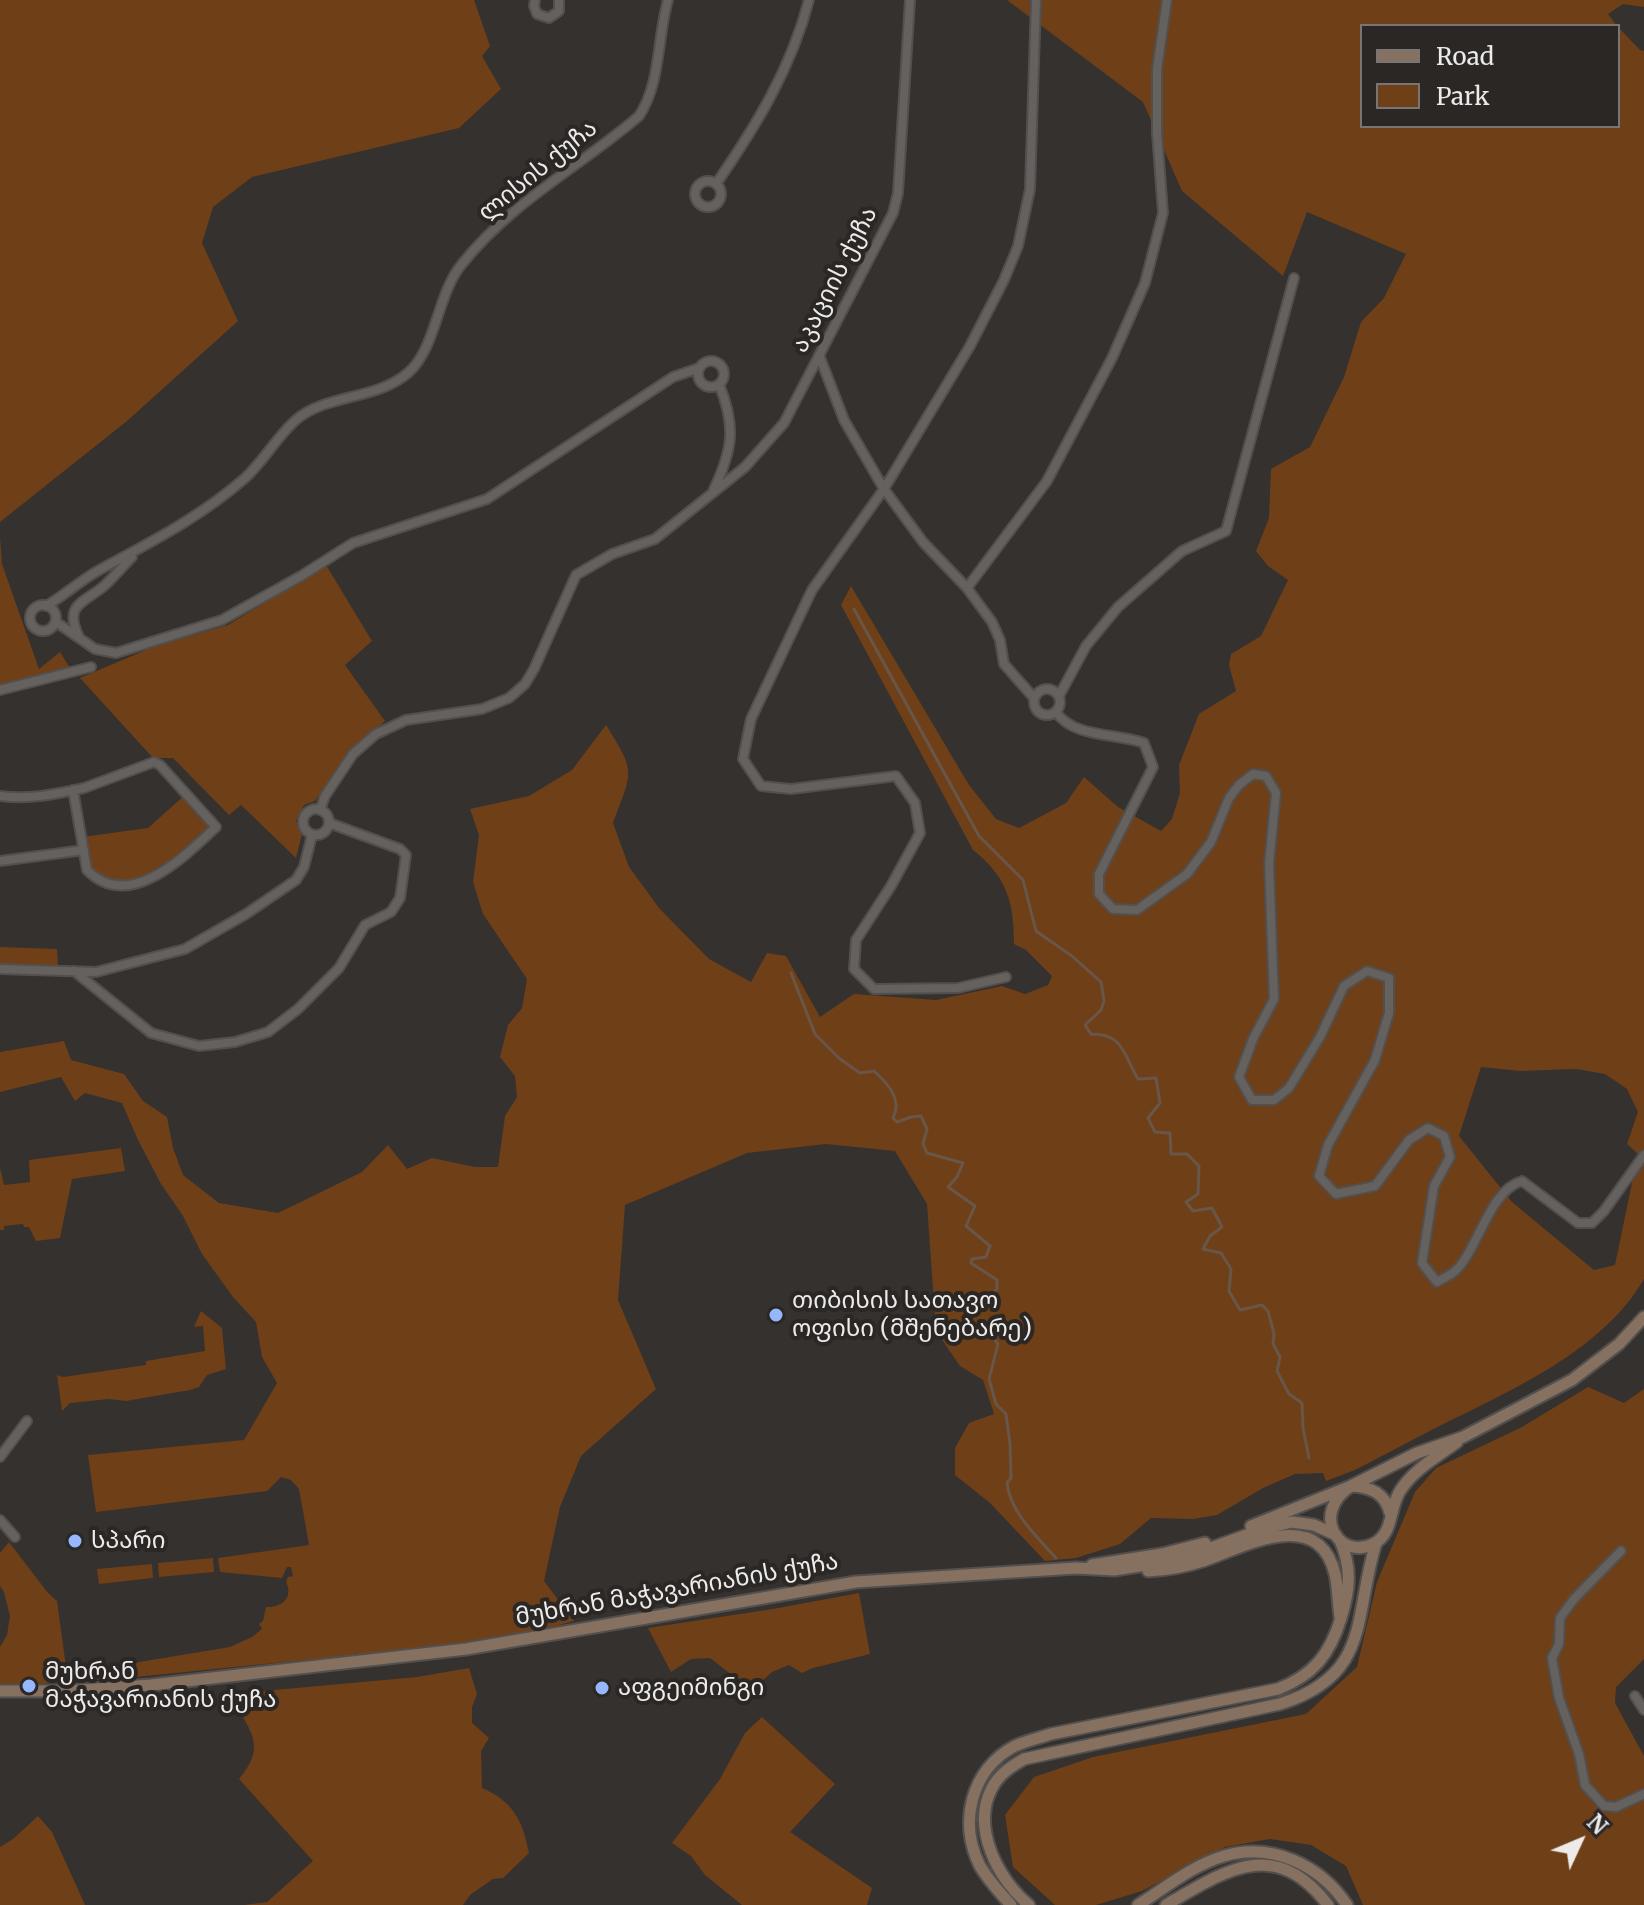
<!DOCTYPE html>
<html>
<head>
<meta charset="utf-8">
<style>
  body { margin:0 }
  #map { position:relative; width:1644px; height:1905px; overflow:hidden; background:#34312f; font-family:Merriweather,serif }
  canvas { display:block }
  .legend { position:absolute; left:1360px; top:24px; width:260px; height:104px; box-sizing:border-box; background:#2a2725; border:2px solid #787574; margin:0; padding:10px 14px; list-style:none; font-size:24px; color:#edebea }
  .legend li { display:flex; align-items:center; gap:16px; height:40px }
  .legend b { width:40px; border:2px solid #787574 }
  .north { position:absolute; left:1540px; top:1801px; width:80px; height:80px; -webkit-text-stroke:6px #2a2725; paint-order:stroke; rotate:46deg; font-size:22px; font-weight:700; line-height:32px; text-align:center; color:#edebea }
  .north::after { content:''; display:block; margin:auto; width:28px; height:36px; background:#edebea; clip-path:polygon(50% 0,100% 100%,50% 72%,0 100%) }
</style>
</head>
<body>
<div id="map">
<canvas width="1644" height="1905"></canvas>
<ul class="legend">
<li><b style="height:10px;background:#867060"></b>Road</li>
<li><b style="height:22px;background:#6f3f18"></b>Park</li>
</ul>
<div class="north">N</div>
</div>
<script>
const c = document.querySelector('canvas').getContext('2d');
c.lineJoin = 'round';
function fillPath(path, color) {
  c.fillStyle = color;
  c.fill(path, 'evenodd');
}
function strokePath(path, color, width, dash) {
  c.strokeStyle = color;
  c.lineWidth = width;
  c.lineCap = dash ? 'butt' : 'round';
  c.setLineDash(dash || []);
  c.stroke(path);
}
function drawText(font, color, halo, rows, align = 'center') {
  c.font = font + ' Merriweather,"Noto Sans Georgian",serif';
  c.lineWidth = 8;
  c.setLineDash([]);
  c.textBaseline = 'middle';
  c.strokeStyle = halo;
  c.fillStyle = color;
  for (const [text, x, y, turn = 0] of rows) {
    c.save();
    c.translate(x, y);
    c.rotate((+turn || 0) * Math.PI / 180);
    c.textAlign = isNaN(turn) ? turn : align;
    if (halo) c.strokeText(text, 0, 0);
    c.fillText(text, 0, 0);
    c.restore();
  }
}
const green = new Path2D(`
  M0,0H474L490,46L482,56L501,89L459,128L252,177L213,207L202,243L238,321L127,421L0,522Z
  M1007,0H1644V7L1623,4L1608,14L1617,26H1362V126H1618V27L1640,50L1644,51V1279C1599,1356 1501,1394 1426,1433C1402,1445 1379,1458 1355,1470L1326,1481L1323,1473L1295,1474L1263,1488L1217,1515L1193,1519L1151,1518L1120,1544L1076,1558L1045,1561L990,1503L955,1475V1448L969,1423L994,1414L983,1380L960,1366L936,1331L927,1204L895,1151L826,1144L747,1153L625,1205L618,1300L656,1389L581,1456L560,1507L544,1581L574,1621C480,1647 382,1653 285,1662C190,1671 96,1683 0,1685V1647L7,1635L10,1616L4,1592L0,1586V1553L9,1542L48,1593L57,1601L67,1674L230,1647L252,1637L262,1629L259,1624L263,1621L266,1607C281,1608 294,1598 286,1582L288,1577L293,1576L291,1567H287L282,1578L220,1572L218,1558L309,1545L299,1489L291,1480L281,1477L267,1491L96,1512L88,1455L244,1440L277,1383L262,1357L256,1322L233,1297L202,1254L183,1216L161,1184L138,1140L122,1103L85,1093L75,1101L61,1077L0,1092V1052L64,1041L71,1060L124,1074L143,1101L167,1117L173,1148L183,1175L219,1203L278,1213L362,1172L388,1145L407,1169L432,1158L475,1167H498L505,1116L517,1097L515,1076L500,1057L508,1025L522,1008L527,979L483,914L473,882L479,835L470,809L529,796L572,770L606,725C636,773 633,770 613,823L629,867L659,908L709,959L751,982L767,953L786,956L820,1017L854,994L936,1000L1002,986L1025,994L1048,985L1052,976L1026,950L1014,944C1014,902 1007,877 973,850L841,605L851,586L969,785L996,819L1019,828L1066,803L1084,777L1118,807L1161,831L1172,819L1180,793L1179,765L1199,714L1236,691L1229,665L1231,654L1261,636L1288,580L1268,566L1256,551L1269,518L1271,469L1310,447L1344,377L1361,322L1384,298L1406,254L1307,212L1283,276L1182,191L1143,102ZM1481,1067L1520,1071L1576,1069L1605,1074L1627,1089L1638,1112L1627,1144L1638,1154L1615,1265L1594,1270L1512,1202L1459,1136Z
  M0,537L2,564L39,669L60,652L70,668L51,677L0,690Z
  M326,565L372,641L345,665L385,721L346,755L315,801L304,805L296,821L302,834L296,858L241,805L229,815L173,758H153L80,678L153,647L228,625Z
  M186,794L216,827L176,864L121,886L87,870L82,837L148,828Z
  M0,947L57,949L58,966L0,965Z
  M121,1148L125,1171L72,1179L60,1238L36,1241L29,1227H24L23,1224L4,1226V1230H0V1168L4,1185L30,1182L29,1160Z
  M201,1311L222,1328L226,1369L207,1375L199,1387L190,1390L126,1401L109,1399L70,1403L62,1411L57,1375L63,1377L146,1365V1361L205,1351L203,1326L194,1327Z
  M1588,1387L1624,1403L1644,1389V1659L1616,1687L1615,1703L1644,1756V1905H1363L1346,1866L1311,1845L1270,1839L1225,1847L1142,1891L1096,1905H1055L1013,1867L1005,1815L1034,1777L1093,1757L1306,1714L1357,1667L1377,1582L1415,1492L1436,1468L1522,1427Z
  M213,1558L214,1572L159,1577L158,1563Z
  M152,1564L153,1578L99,1584L97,1569Z
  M859,1593L870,1654L813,1668L802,1673L789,1665L772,1672L760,1683L737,1679L710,1658L691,1659L671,1672L648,1628L773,1609Z
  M469,1668L477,1694L472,1707V1723L489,1738L481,1751L482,1788C513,1801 523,1821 529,1853L503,1878L493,1879L470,1895L463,1905H244L267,1902L313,1861L239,1779C269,1744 248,1730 230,1694L417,1677Z
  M762,1717L835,1784L790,1832L872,1888L867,1905H742L705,1875L691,1856L672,1843L720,1779L745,1733Z
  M38,1816L52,1832L85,1905H0V1847L13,1839Z`);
const stream = new Path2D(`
  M854,609L979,836L1023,880L1036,931L1072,956L1101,982L1104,1001L1101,1010L1085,1025L1091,1034C1124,1034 1123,1054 1138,1079L1156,1078L1160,1103L1148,1118L1155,1132L1170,1133L1171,1154H1187L1199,1166L1198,1194L1186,1202L1193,1211L1212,1208L1222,1227L1210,1236L1203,1249L1221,1253L1231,1269L1229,1291L1240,1310L1262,1305L1268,1311L1274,1334L1273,1344L1280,1357L1277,1371L1289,1394L1302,1403L1303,1428L1309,1458
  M791,973L815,1034L840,1059L860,1073L874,1071C887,1083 903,1099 893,1118L897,1122L911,1117L921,1116L927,1129L923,1144L927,1153L963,1163L957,1177L948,1187L975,1206L966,1226L990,1246L986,1257L972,1259L971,1263L997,1280V1289L986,1300L975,1302L969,1311L973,1333L991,1334L998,1344L989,1379L996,1404L1006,1414L1010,1444L1011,1478L1007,1483C1010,1512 1037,1537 1056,1558`);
const minor = new Path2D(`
  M535,0L534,6L537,14L549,18L559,11V0
  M695 194a13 13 0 1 1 26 0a13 13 0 1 1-26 0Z
  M716,184C756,126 791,69 809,0
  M819,355L844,420L884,489L923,542L967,588L992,622L1000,640L1004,664L1034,698
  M698 374a13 13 0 1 1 26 0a13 13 0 1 1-26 0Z
  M714,489C733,449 736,426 719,384
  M967,588L1047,481L1112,358L1145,283L1163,213L1157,133V69L1167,0
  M30 618a13 13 0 1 1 26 0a13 13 0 1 1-26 0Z
  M46,606C65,595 82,579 101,569C151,542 202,516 245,478C264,461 277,436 297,419C327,394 378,400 409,372C437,346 437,294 462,264C511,202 581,166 639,116C661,83 657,38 668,0
  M56,622L95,649L116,653L222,620L301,576L353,543L487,499L673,377L699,368
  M79,637C63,604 84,603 104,586C114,577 122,567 132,557
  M1034 702a13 13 0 1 1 26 0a13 13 0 1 1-26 0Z
  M0,690L91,667
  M1059,696L1086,646L1118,607L1182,551L1226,531L1294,278
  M1056,712C1073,738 1117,733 1144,743L1153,767L1099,874V894L1113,909L1137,910L1187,874L1211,842L1229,798L1239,785L1253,774L1266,776L1276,793L1269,864L1274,999L1253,1039L1239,1077L1252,1100H1274L1289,1088L1320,1037L1344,986L1367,971L1389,978V1013L1375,1060L1328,1145L1319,1176L1336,1194L1375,1186L1409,1140L1428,1128L1444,1136L1450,1157L1434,1186L1422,1263L1437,1282C1442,1279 1449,1276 1454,1272C1477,1253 1489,1190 1522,1181L1578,1223H1592L1604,1211L1644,1155
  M0,796C29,800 56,794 84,788L154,762L160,765L216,827C185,856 129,913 87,870L73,790
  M303 822a13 13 0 1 1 26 0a13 13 0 1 1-26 0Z
  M320,810L325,796L353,754L376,734L406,720L482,709L509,698L525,684L534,669L576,575L612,554L655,539L745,467L784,423L893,213L898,193L910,0
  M0,861L84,850
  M0,969L96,972L185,949L246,914L296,880L304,867L312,835
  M74,971L151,1033L199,1046L235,1042L268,1032L298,1009L339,968L365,925L391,912L400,898L406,855L400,849L329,823
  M1006,977L958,988L874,989L854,969L856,940L891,886L920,833L915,803L896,776L791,789L761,786L743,759L751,719L812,590L884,489L970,346L1004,280L1018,246L1030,189L1036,0
  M0,1457L27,1421
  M0,1520L15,1537
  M1621,1551L1574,1599L1560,1618L1559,1644L1552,1658L1559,1698L1579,1754L1585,1785L1604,1806L1616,1807L1644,1794
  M1635,1696L1644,1710`);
const secondary = new Path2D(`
  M1390,1513C1385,1493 1371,1487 1351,1486C1310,1513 1338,1561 1373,1544C1394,1534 1389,1508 1400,1491C1414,1469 1437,1457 1457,1442
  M1251,1526L1351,1486L1417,1453L1463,1437L1572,1380L1619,1344L1644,1317
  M1092,1565L1162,1554L1205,1543
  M1148,1571C1167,1570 1185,1567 1203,1561C1244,1547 1318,1505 1335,1574C1338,1587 1338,1603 1340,1617
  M0,1691H67L151,1685L466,1649L856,1582L1076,1568L1114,1570L1178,1560L1266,1528L1292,1522L1314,1525L1336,1535
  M1011,1905C1000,1893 988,1880 980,1866C958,1823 971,1769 1015,1746C1026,1741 1039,1738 1051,1734L1278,1689C1314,1675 1330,1654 1341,1618C1350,1589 1352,1568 1340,1540
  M1029,1905C998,1880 971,1827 992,1788C999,1774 1012,1766 1024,1759L1280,1704C1372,1675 1353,1617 1376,1543
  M1138,1905C1165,1888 1193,1865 1224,1856C1272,1842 1320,1865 1347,1905
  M1166,1905C1226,1870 1275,1836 1328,1905`);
const markers = [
  [776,1315,8,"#96b6fd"],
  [75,1541,8,"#96b6fd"],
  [29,1686,8,"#96b6fd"],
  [602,1688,8,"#96b6fd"]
];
const streetNames = [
  ["ლისის ქუჩა",538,171,-39],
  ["აკაციის ქუჩა",835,280,-63],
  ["მუხრან მაჭავარიანის ქუჩა",677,1590,-10]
];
const poiNames = [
  ["თიბისის სათავო",792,1301],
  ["ოფისი (მშენებარე)",792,1329],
  ["სპარი",91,1541],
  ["მუხრან",45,1672],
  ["მაჭავარიანის ქუჩა",45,1700],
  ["აფგეიმინგი",618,1688]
];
fillPath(green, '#6f3f18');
strokePath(stream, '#685649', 3);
strokePath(minor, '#52504e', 12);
strokePath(secondary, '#52504e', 15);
strokePath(minor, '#64615f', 8);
strokePath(secondary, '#867060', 11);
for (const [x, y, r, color] of markers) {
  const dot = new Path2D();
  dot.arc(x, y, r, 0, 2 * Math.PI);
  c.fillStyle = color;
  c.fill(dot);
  strokePath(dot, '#2a2725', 3);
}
drawText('24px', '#edebea', '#2a2725', streetNames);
drawText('24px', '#edebea', '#2a2725', poiNames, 'left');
</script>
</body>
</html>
